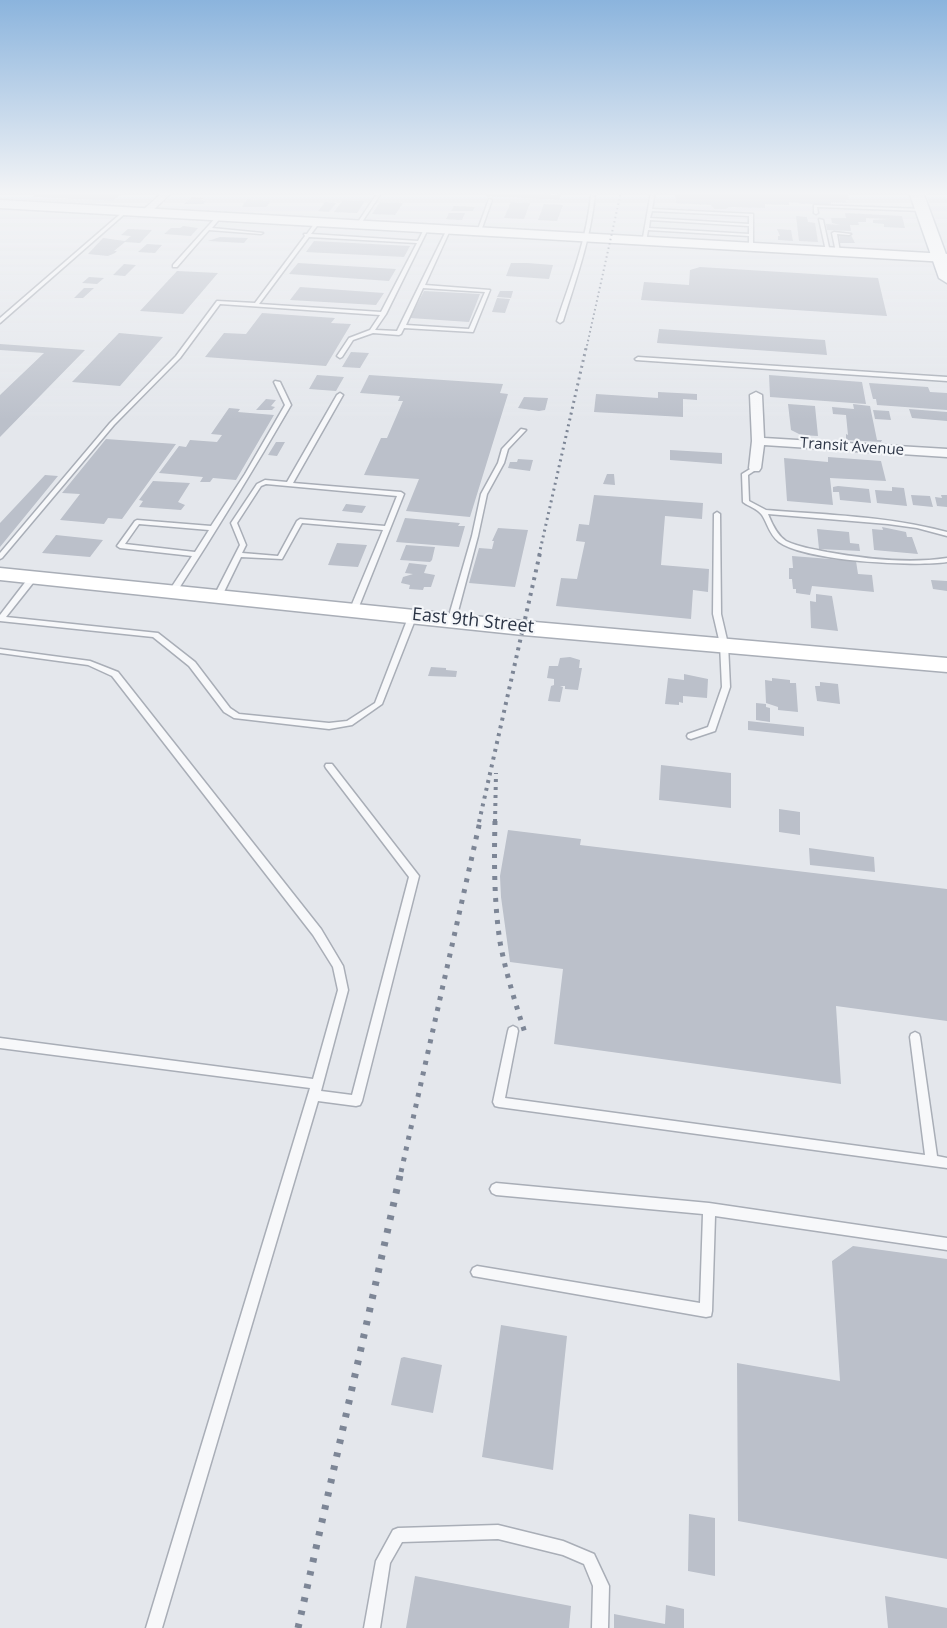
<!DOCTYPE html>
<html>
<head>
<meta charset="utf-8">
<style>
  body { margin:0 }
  canvas { display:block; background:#e4e7ec }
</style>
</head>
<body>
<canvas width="947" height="1628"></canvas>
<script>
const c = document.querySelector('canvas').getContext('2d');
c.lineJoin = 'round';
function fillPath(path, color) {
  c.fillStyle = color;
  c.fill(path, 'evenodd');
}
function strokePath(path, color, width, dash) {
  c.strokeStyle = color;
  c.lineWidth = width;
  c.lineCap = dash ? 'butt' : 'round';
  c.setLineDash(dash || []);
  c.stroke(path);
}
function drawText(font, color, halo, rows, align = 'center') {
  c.font = font + ' "Open Sans",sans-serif';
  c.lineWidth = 4.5;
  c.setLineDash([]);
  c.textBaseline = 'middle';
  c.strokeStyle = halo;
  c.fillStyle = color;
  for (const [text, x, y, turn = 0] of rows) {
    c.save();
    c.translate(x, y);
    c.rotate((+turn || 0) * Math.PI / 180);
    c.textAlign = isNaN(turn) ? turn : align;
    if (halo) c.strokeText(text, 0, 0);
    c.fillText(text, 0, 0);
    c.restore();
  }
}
const building = new Path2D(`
  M39,192H124L113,201L33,197Z
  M488,192H517L561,195L559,200L486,196Z
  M670,192H848L849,200H846L847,203L831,202V206L789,202V205L765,204V208L729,207L726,209H714L711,205L675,203L676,195H669Z
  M192,197L204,198L201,200L206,201L203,204H184Z
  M247,199L271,201L266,207H242Z
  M343,200L365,201L357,213L334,212Z
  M325,202L336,203L329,212L318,211Z
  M380,202L403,203L395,215L372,214Z
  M511,202L530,203L524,219L504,218Z
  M544,204L563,205L557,221L538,220Z
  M454,206L475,207L473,211H451Z
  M449,213H465L462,220L446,219Z
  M845,213L902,216L905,228L884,227V224L873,223V220L890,219L866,218V222H858L859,225H850L851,231L827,230L826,224L840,225L832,223L831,218H846Z
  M796,216L807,217L808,222L815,223L818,242L799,241Z
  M183,226L198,228L191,236L164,234L171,228H180Z
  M128,229L152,230L140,243L125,242L114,251H117L115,253L108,256L88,254L103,238L125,241L131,236L121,235Z
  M777,229L791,230L793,241L778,240V236H780Z
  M839,234L851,235L855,243H840Z
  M220,237L248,238L244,243L208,241Z
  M314,241L410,246L404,257L306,252Z
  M147,244L162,245L155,253L138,252Z
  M298,263L396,269L389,281L289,274Z
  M511,263H527L553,265L549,279L506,276Z
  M124,264L136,265L125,276L113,275Z
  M700,267L878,278L887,316L641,300L644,282L689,285L690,270Z
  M177,271L218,273L183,314L140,311Z
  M89,277L104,278L97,284L82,283Z
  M300,287L384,293L376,305L290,300Z
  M84,288H94L83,298H74Z
  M424,291L480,294L469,322L410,318Z
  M500,291H513L511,298L497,297Z
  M497,298L510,299L505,313L492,312Z
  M262,313L335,318L331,323L351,324L326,366L205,357L224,333L246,334Z
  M659,329L825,340L827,355L657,343Z
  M119,333L163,337L120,386L72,382Z
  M0,344L85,350L0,437V395L44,353L0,350Z
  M351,352L369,353L360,368L342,367Z
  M317,375L344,377L336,391L309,389Z
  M369,375L503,384L500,393L508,394L470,517L406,511L419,479L364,475L381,438H387L403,401H398L400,396L360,393Z
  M769,375L862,382L866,404L770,397Z
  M869,383L928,387L930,392L947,393V410L877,405L876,399H873Z
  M658,392L697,394V400L683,399V417L594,412L596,394L658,398Z
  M524,397L548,398L545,410L539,411L518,408Z
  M266,399L276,400L271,406L275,407L272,410H256Z
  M788,404L815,406L818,436L801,435L791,430Z
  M853,404L870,406L877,440H882L881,442L846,440V434L848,435L846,415L833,414L832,407L854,409Z
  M229,408L240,409L238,412L274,415L236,480L213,478L210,482H200L203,477L159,473L179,446L186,447L190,440L217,442L222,435L211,434Z
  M909,409L947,412V421L912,418Z
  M873,410L889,411L891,420L875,419Z
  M106,439L176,444L122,519L108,518L104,524L60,520L80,494L62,493Z
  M276,442H285L277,456L268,455Z
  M670,450L722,453V464L670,460Z
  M828,457L881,461L886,481L830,478L833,505L787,501L784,458L828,462Z
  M518,459L533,460L530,471L508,468L510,462H517Z
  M607,474H614L615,485L603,484Z
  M45,475L58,476L0,547V523Z
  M153,481L190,483L178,502L185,505L181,510L139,507L143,501L139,500Z
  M838,486L869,489L871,503L840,500L839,492H833V487Z
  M892,487L904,488L907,506L877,503L875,490L892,491Z
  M594,495L703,503L702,519L665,516L661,565L709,569L708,592L693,590L691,619L556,606L561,578L577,579L585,542L576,541L579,524L589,525Z
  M911,495L930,496L933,507L913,505Z
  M941,495H947V507L937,506L935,497L942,498Z
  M346,504L366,506L362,513L342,511Z
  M405,518L460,523L458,526H465L459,547L396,542Z
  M882,527L906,532L907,537H912L918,554L874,550L872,529L883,530Z
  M498,528L528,530L515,587L469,583L479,548L492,549L494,541H492Z
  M817,529L849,532L850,543L859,544L860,551L819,549Z
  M56,535L103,540L90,557L42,553Z
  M337,543L367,545L358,567L328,565Z
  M406,545L435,547L432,560L430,562L400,560Z
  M792,556L856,561L858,574L872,575L874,592L812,586L810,595L796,593V589H793L792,579H789V568H793Z
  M409,563L427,565L424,573L435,575L431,587H424L423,590L409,589L410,585L401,583L403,577L413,574L405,573Z
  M931,580L947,581V591L933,589Z
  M816,594L832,596L838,631L811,628L810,601L816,602Z
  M570,657L580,660L579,668H582L578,690L565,689V686H560L563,687L560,702L548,701L551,686L554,685V679L547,678L549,666H558L560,658Z
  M431,667L446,668V670L457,671L456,677L428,676Z
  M684,674L708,679L707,698L683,696V703L679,702V705L665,704L668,678L684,680Z
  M772,678L790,680V683H796L798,712L778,710V707L766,703L765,680L772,681Z
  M820,682L838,684L840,704L817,701L815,686H820Z
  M756,703L766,704V707L770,708V722L756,720Z
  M748,721L804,727V736L748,730Z
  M661,765L731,773V808L659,800Z
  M779,809L800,812V835L779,832Z
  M508,830L581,839L580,845L947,889V1021L836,1006L841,1084L554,1044L563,969L510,962L501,897L500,876Z
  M809,848L874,857L875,872L810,865Z
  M853,1246L947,1259V1559L738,1521L737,1363L840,1381L832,1261Z
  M501,1325L567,1336L553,1470L482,1457Z
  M404,1357L442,1365L433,1413L391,1405L401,1358Z
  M689,1514L715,1518V1576L688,1571Z
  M415,1576L571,1606L569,1628H406Z
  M885,1596L947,1608V1628H888Z
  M666,1605L684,1609V1628H614V1614L665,1624Z`);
const lane = new Path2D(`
  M378,192H382L360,225H356Z
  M588,192H593L595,194C591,238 576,279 563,321L560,323L557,321C571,279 587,239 591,194Z
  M651,192H655L652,209L753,214V248L751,249L749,248V236L648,230L646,242L642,243ZM652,211L749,216V224L650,218ZM650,220L749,226V234L649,228Z
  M489,199L492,200L481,231L477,232Z
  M814,205L922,209L924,210L922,211L817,207L818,213L816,214L814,213Z
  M125,210L128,211L0,323V318Z
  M218,215L222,216L212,228L263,233L261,234L209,230L177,267H173V265Z
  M819,219L823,220L830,252L826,251Z
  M316,221L320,222L311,234L418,241L425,227H429L386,314L375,330L397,331L447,229L451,228L425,285L490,290L473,332L404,328L401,334L399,335L373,333L353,340L342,357L340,358L337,356L349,338L370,330L380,315L220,304L180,358L114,425L2,558L0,559V553L110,423L176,356L217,301L255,303L305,236L304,234H307ZM309,237L417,243L381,312L259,304ZM423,288L485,292L469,329L406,325Z
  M834,232L851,234L849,235L837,234L840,252L838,253L836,252L832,233Z
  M638,357L947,377V381L636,360L635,359Z
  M275,381L280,382L291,405C254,469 216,531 176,593H170L169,591L192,556L120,548L117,546L135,521L137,520L211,526L245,474L285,405L274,382ZM139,524L209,530L195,552L125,544Z
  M340,393L343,395L293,483L401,492L404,494L358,609L354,611L350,609L383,530L302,523L282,559L241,557L222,596L218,598H215L214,596L240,545L231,523L257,484L265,480L287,482L337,395ZM266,484L397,496L385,526L300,519L297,521L278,556L242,553L246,545L237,523L261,486Z
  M521,429L526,430L508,449L504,463L487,494L478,536L456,619L455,621H449L448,619L472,536L481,494L498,463L502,449Z
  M755,466L758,468L757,469L748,475L749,501L766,510C826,515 888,516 947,532V536L917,528L888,524L768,514C772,524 777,535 786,541C798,547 813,549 827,552C866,559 908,564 947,558V562C914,567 805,561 779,542C769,534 768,524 762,515C758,509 748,506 743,502L742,474Z
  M717,512L720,514L721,614L728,644L730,687L715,731L691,739L688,738L687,736L688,734L708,727L722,687L720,644L713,614L714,514Z
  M30,576H33L37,578L6,617L158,633L195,662L230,708L239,714L329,723L347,721L375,703L409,615L413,613L417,615L382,704L352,725L329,729L234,718L224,712L189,666L153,637L0,621V615Z
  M0,649L90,661L118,672L321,929L343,966L348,990L321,1091L352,1095L409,877L326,768L325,766L326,764H332L419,876L362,1101L360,1105L356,1106L318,1101L162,1628H146L310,1088L0,1048V1038L313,1079L338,990L333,967L313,935L112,676L88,665L0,653Z
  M513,1026L517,1028L518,1031L505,1098L925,1155L910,1037L911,1034L915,1032L919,1034L920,1037L937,1156L947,1158V1168L499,1107L495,1106L493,1102L508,1031L509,1028Z
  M496,1183L709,1203L947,1238V1250L715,1216L712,1311L711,1316L706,1317L473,1276L471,1272L473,1268L477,1266L700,1303L703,1214L496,1195L492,1193L490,1189L492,1185Z
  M498,1525L563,1541L594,1554L609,1586L608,1628H592L593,1586L584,1564L563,1555L498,1539L402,1542L390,1563L380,1628H364L376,1561L393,1530L398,1528Z`);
const street = new Path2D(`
  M163,192H172L149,214H143V210Z
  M756,392L762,395L764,438L947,449V457L764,445L761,468L759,471H751L749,468L752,441L750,395Z`);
const secondary = new Path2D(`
  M0,200L947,254V262L0,208Z
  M0,568L523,621L947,658V672L523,635L0,580Z`);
const primary = new Path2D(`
  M909,192H923L947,257V283L939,278Z`);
const railFar4 = new Path2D(`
  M586,350L621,192`);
const railFar3 = new Path2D(`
  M539,555L586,348`);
const railFar2 = new Path2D(`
  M479,822L540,553
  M495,822L496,773`);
const railFar1 = new Path2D(`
  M495,821C494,861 494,902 500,942C506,974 516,1005 526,1036
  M401,1172L480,821`);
const rail = new Path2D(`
  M298,1628L401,1171`);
const farStreetnames = [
  ["Transit Avenue",852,447,4]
];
const streetNames = [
  ["East 9th Street",473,621,6]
];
fillPath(building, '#bbc0ca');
strokePath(lane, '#a9aeb7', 3);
strokePath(street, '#a9aeb7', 3);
strokePath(secondary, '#a9aeb7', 3);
strokePath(primary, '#a3abb8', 3);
fillPath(lane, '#f7f8fa');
fillPath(street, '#f7f8fa');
fillPath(secondary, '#fff');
fillPath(primary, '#fff');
strokePath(railFar4, '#7d8696', 2, [1.5, 3]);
strokePath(railFar3, '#7d8696', 3, [2, 4]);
strokePath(railFar2, '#7d8696', 4, [3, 5]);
strokePath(railFar1, '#7d8696', 5, [4, 7]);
strokePath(rail, '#7d8696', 7, [4.5, 9]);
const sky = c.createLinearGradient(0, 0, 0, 420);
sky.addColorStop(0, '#8bb4dd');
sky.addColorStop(0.46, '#f3f4f6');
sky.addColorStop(1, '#f3f4f600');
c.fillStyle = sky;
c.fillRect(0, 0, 947, 420);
drawText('15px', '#2b3445', '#f4f6f9', farStreetnames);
drawText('18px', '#2b3445', '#f4f6f9', streetNames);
</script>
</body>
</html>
